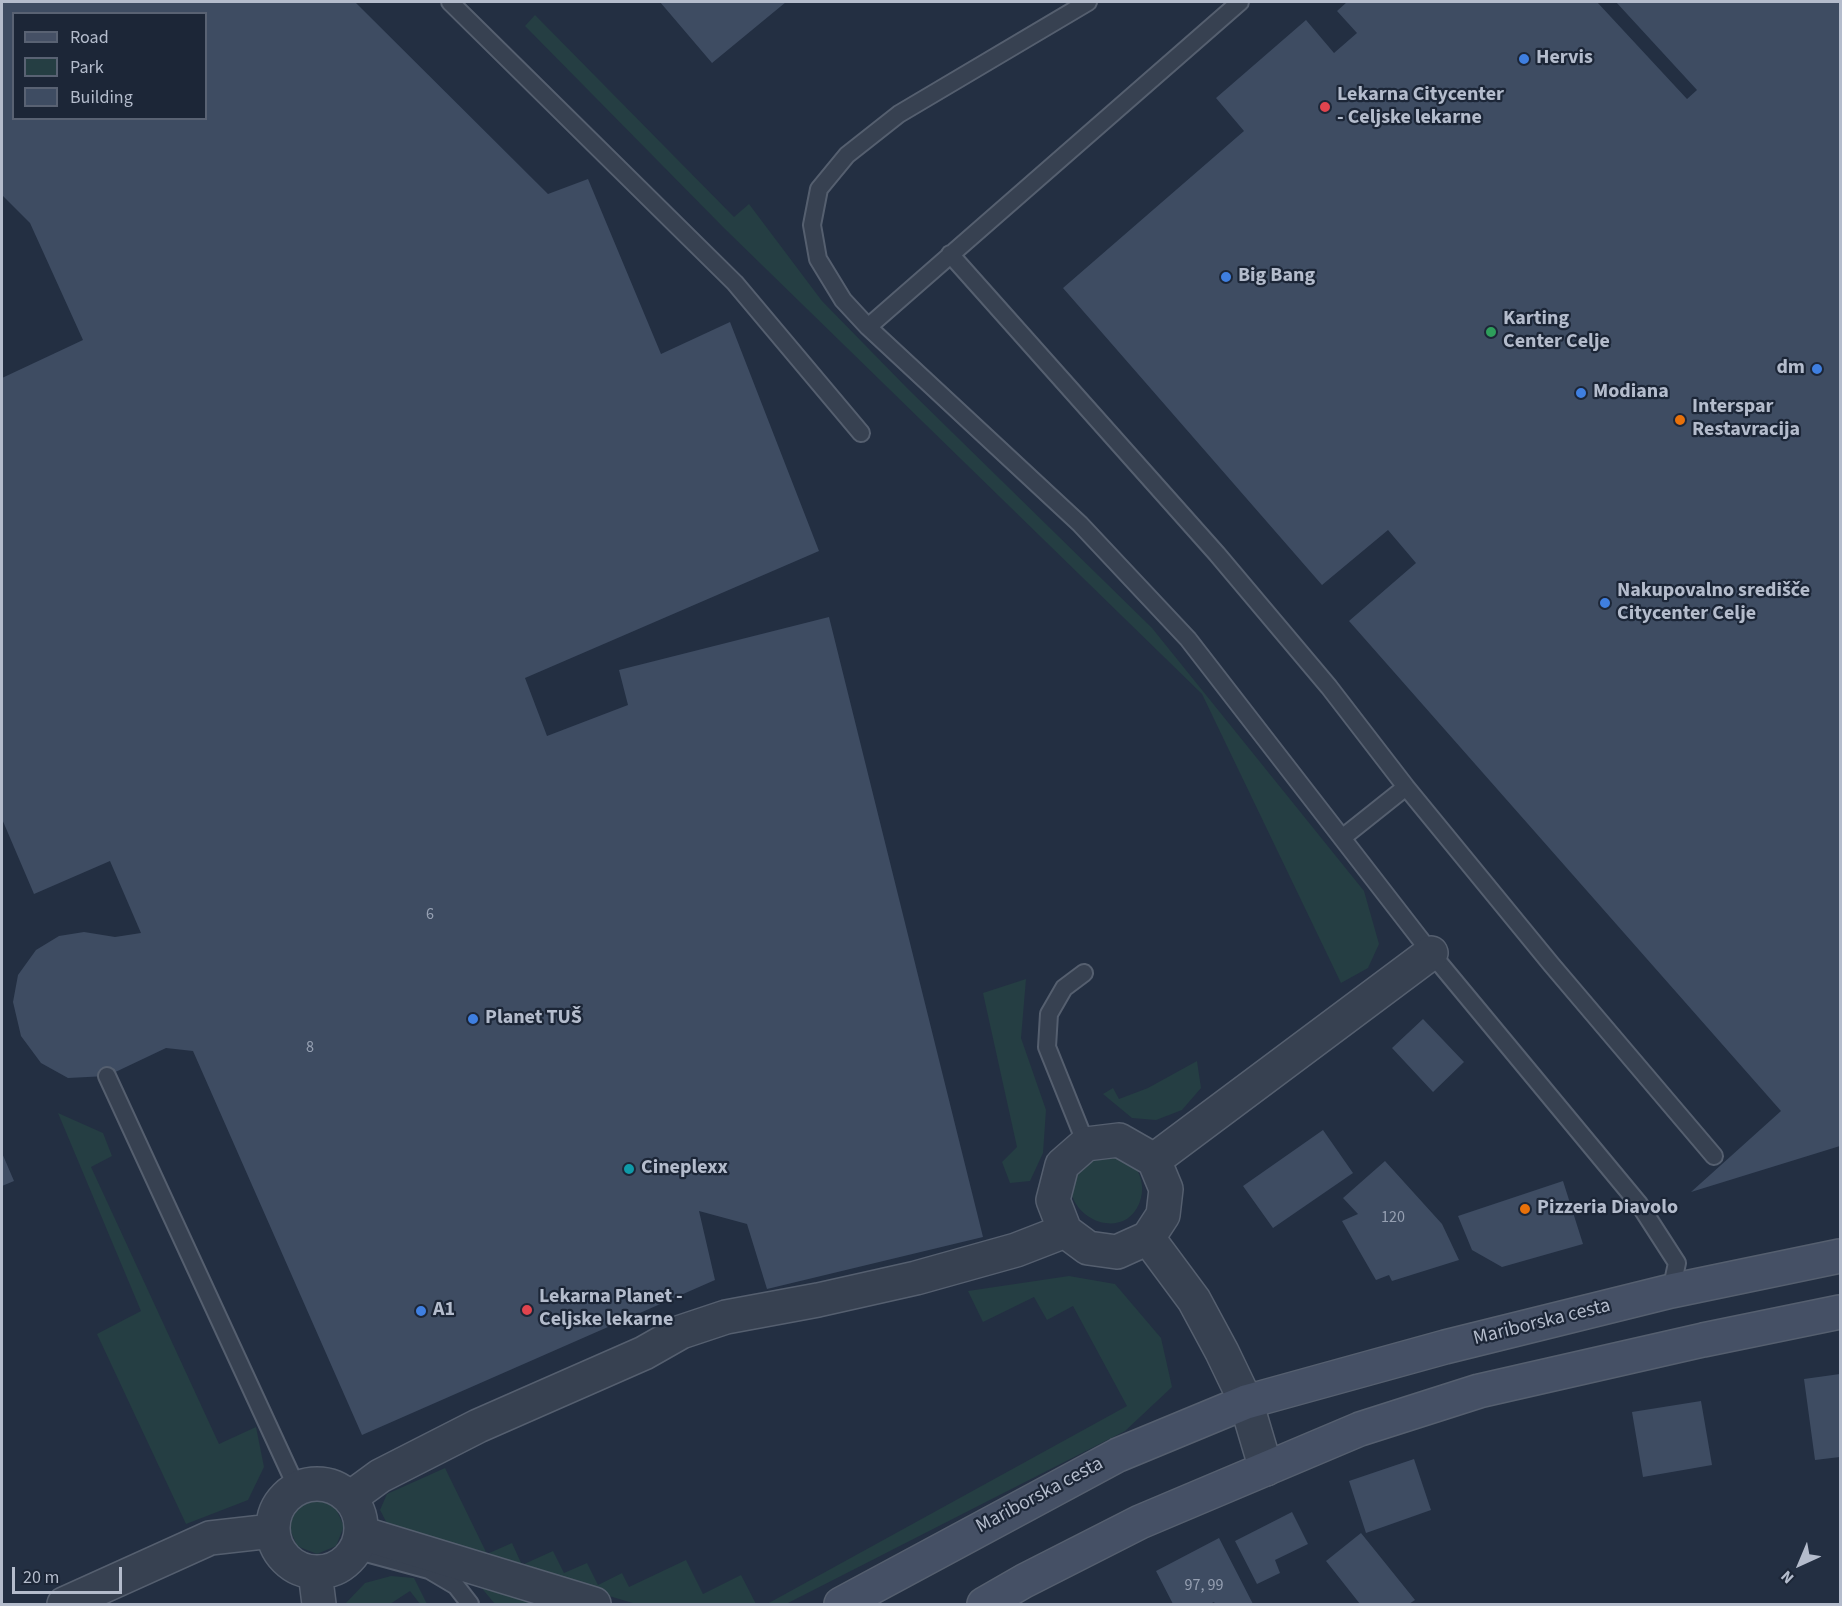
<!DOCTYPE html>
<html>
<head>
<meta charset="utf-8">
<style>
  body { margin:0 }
  #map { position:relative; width:1842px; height:1606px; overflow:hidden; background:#232f42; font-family:"Source Sans 3",sans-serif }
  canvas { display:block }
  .frame { position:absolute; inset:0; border:3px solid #b4bccc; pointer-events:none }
  .legend { position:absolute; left:12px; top:12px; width:195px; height:108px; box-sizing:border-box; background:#1c2637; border:2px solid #596273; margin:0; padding:8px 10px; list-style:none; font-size:18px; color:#b4bccc }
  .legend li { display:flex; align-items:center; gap:12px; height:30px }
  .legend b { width:30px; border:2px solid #596273 }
  .north { position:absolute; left:1770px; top:1534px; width:60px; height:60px; -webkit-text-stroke:4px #1c2637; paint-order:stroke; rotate:224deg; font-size:16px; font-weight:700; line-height:24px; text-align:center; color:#b4bccc }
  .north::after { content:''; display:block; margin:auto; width:21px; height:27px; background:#b4bccc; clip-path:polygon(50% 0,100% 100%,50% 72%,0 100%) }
  .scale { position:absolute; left:12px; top:1567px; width:110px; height:27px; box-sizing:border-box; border:3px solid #b4bccc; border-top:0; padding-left:8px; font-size:18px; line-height:21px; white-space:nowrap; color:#b4bccc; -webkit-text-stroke:4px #1c2637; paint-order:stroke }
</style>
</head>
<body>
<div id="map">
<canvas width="1842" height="1606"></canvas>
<div class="frame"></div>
<ul class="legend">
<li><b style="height:8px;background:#455065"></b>Road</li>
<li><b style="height:16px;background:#253e43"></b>Park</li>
<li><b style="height:16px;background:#3e4c62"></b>Building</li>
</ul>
<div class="north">N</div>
<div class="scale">20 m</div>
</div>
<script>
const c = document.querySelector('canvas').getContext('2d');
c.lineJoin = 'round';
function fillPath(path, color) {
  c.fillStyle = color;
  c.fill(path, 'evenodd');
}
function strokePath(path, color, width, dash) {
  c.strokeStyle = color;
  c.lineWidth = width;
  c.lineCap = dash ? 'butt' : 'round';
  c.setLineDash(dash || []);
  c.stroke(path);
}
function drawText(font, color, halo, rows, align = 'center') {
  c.font = font + ' "Source Sans 3",sans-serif';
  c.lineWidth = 4.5;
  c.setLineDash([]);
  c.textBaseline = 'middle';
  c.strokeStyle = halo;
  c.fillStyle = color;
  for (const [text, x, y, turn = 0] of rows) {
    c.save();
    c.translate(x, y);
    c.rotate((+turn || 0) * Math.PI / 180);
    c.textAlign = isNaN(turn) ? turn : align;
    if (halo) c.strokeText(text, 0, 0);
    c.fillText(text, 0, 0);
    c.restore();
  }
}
const green = new Path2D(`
  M535,15L734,217L749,204L822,301L908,389L1152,628L1364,891L1379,944L1368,968L1341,983L1202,694L724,228L525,26Z
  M1026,979L1021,1038L1046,1110L1043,1153L1030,1181L1010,1183L1002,1162L1017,1147L983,993Z
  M1197,1061L1201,1088L1182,1110L1156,1120L1132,1118L1103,1094L1113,1088L1119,1099L1148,1088Z
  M58,1113L103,1133L112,1156L91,1167L219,1444L256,1427L264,1467L248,1500L186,1524L97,1334L141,1311Z
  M1106,1152L1135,1165C1142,1179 1145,1189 1139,1204C1119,1249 1049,1207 1078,1168C1083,1161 1098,1156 1106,1152Z
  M1069,1276L1115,1284L1161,1338L1172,1387L1125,1431L788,1603L767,1604L1127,1406L1073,1306L1047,1320L1034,1297L983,1322L968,1291Z
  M445,1468L487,1554L512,1543L522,1565L553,1551L564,1573L587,1563L598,1585L622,1573L629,1587L686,1560L703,1594L741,1575L756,1604H636L391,1531L380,1510L387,1494Z
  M315,1499L335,1507L344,1526L336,1546L317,1554L297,1546L289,1527L297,1507Z
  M391,1576L414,1578L427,1604H420L410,1591L390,1604H345L365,1583Z
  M480,1586L567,1604H495Z`);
const building = new Path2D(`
  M2,2H355L548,194L588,179L661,354L730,322L819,551L525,678L547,736L628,705L619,670L829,617L983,1237L767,1289L747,1224L699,1211L715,1280L362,1435L193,1051L166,1048L107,1076L68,1078L41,1063L21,1036L13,1002L18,975L36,950L59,936L84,932L115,937L141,933L110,861L34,894L2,819V378L83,340L30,223L2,195ZM14,14H206V118H14Z
  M660,2H786L712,63Z
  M1347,2H1597L1687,99L1697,90L1616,2H1840V1146L1691,1192L1781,1111L1349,621L1416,563L1388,530L1322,585L1063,288L1244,131L1216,98L1306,20L1334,53L1357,33L1337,11Z
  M1423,1019L1464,1062L1433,1092L1392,1048Z
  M1323,1130L1353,1173L1273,1228L1243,1186Z
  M2,1153L14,1181L2,1186Z
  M1385,1161L1442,1224L1459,1260L1392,1281L1389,1275L1376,1280L1342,1221L1358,1214L1343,1198Z
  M1563,1181L1583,1244L1502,1267L1472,1250L1458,1216Z
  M1840,1374V1457L1815,1460L1804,1379Z
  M1701,1401L1712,1465L1643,1477L1632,1412Z
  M1414,1459L1431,1510L1366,1533L1349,1481Z
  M1292,1512L1308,1544L1275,1560L1280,1573L1257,1584L1235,1541Z
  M1361,1533L1415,1600L1409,1604H1360L1326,1561Z
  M1219,1538L1253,1604H1215L1214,1602L1210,1604H1173L1156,1571Z`);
const service = new Path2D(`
  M450,2L735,283L861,433
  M1088,2L899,114L847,155L819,189L812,225L818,259L843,300L868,327L1080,524L1188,639L1431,953L1639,1204L1677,1263L1671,1291
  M950,254L1217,554L1329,687L1406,787L1551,964L1714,1156
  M868,327L1240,2
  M1342,838L1406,787
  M1084,973L1064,988L1049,1014L1047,1047L1086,1144
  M107,1076L297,1488
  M355,1550L429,1570L456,1586L470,1604`);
const minor = new Path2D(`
  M1119,1140L1154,1160L1166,1189L1163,1215L1148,1238L1117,1252L1088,1248L1065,1231L1053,1200L1062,1165L1086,1144Z
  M1154,1160L1431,953
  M1148,1238L1194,1300L1222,1352L1246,1402L1266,1469
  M273 1528a44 44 0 1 1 88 0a44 44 0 1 1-88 0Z
  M350,1498L380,1476L478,1426L644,1353L681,1332L726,1317L818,1300L916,1278L1016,1250L1065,1231
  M361,1533L594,1604
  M315,1572L319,1604
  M64,1604L210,1538L272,1531`);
const secondary = new Path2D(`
  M841,1604L1118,1455L1246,1402L1445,1347L1671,1291L1840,1256
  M984,1604L1024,1581L1140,1522L1360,1429L1479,1391L1703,1340L1840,1312`);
const markers = [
  [1524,59,6,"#3f7fe0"],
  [1325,107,6,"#e0444e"],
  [1226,277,6,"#3f7fe0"],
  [1491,332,6,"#2e9e5b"],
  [1817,369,6,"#3f7fe0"],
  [1581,393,6,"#3f7fe0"],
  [1680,420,6,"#e8710a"],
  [1605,603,6,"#3f7fe0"],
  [473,1019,6,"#3f7fe0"],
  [629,1169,6,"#0f9aa8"],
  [1525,1209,6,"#e8710a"],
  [527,1310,6,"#e0444e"],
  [421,1311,6,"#3f7fe0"]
];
const numberNames = [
  ["6",430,915],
  ["8",310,1048],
  ["120",1393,1218],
  ["97, 99",1204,1586]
];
const poiNames = [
  ["Hervis",1536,59],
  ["Lekarna Citycenter",1337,96],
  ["- Celjske lekarne",1337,119],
  ["Big Bang",1238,277],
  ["Karting",1503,320],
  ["Center Celje",1503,343],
  ["dm",1805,369,"right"],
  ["Modiana",1593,393],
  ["Interspar",1692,408],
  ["Restavracija",1692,431],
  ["Nakupovalno središče",1617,592],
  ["Citycenter Celje",1617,615],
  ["Planet TUŠ",485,1019],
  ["Cineplexx",641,1169],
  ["Pizzeria Diavolo",1537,1209],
  ["Lekarna Planet -",539,1298],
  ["Celjske lekarne",539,1321],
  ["A1",433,1311]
];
const streetNames = [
  ["Mariborska cesta",1542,1323,-14],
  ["Mariborska cesta",1040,1496,-28]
];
fillPath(green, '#253e43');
fillPath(building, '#3e4c62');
strokePath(service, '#555f6f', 20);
strokePath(minor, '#555f6f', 36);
strokePath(secondary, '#555f6f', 36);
strokePath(service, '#374151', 16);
strokePath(minor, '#374151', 33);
strokePath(secondary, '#455065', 33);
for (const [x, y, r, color] of markers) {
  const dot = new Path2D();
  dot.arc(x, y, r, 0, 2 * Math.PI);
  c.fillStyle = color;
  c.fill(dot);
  strokePath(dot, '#1c2637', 2);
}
drawText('16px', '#96a0b2', null, numberNames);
drawText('bold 20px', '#b4bccc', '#1c2637', poiNames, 'left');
drawText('20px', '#b4bccc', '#1c2637', streetNames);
</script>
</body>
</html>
